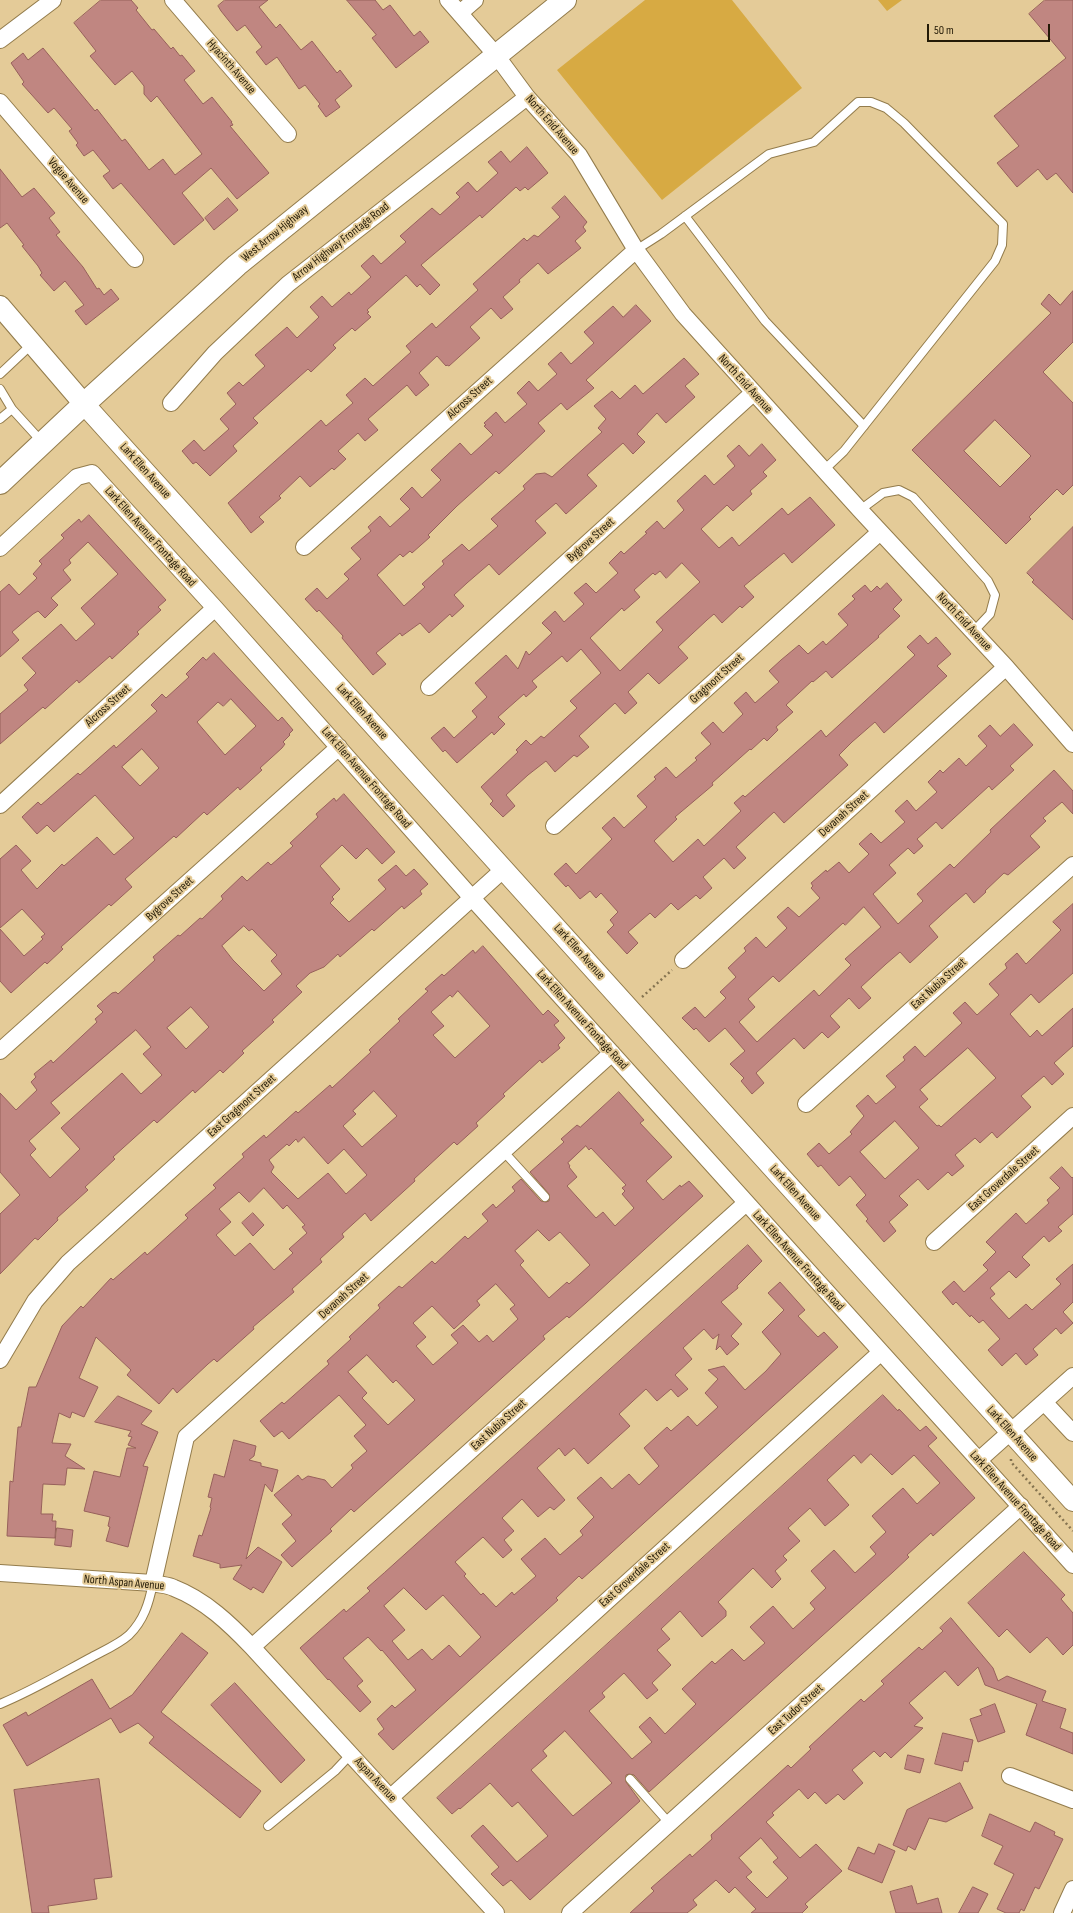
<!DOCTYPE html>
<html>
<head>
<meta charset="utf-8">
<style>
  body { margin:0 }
  #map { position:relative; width:1073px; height:1913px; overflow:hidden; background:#e4cb98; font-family:"Sofia Sans Condensed",sans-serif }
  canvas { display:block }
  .scale { position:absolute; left:927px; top:24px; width:123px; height:18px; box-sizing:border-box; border:2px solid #231a06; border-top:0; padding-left:5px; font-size:12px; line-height:14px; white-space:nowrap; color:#231a06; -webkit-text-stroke:3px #e4cb98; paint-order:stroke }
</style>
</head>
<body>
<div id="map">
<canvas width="1073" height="1913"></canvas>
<div class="scale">50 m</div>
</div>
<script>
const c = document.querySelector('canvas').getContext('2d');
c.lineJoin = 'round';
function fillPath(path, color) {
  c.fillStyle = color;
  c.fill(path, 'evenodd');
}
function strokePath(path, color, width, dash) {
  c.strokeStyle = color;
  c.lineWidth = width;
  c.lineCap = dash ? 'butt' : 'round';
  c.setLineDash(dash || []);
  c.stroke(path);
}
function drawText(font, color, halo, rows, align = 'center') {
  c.font = font + ' "Sofia Sans Condensed",sans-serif';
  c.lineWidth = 4;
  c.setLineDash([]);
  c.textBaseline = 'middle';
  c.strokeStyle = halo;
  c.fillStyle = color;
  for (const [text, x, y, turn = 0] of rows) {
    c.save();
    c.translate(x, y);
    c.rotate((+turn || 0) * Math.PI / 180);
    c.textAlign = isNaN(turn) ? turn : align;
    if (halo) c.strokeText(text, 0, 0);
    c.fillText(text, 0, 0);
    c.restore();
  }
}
const green = new Path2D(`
  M645,0H732L802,88L662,200L557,70Z
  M878,0H902L887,11Z`);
const building = new Path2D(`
  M101,0H131L138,8L136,10L152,30L154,29L171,49L173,47L180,56L182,55L195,71L184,80L203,104L212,97L232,122H231L233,125L230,126L269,173L237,199L211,168L182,193L204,220L174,245L121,183L113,189L103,176L110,171L93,150L84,156L76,145L78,143L69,131L72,129L54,108L48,113L22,84L24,82L11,63L23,53L28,60L43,48L95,111L97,109L122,141L125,139L149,170L163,159L175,175L202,154L157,96L151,102L144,94V86L132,71L115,85L90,56L96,51L74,23Z
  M225,0H268L259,7L276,28L280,24L301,50L312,41L337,73L340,70L352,86L335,100L340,107L326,117L318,106L320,104L305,85L299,89L277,57L266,65L256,52L262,47L245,25L237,31L221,11L218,6Z
  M347,0H375L383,10L390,5L414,36L420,31L429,42L396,68L372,38L376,35Z
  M1045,0H1073V193L1056,173L1047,180L1038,169L1017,187L997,163L1019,146L994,116L1066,58L1029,14Z
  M527,147L548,173L528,190L525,187L520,191L516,187L482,218L480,215L421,265L440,285L430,295L420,284L417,287L406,275L367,310L369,312L367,313L371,317L355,331L352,328L333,345L336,348L311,372L308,369L253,418L258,423L233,446L237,451L210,476L196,462L193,464L182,451L194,440L204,451L229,429L220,419L236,404L227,393L239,382L243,386L265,366L255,355L287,327L297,338L319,317L310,307L322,296L332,307L349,292L351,295L371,277L361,266L373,255L381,264L406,242L400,236L432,208L440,215L460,197L456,193L468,182L477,192L498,173L488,162L501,151L510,162Z
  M0,169L22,197L34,188L55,213L49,218L60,232L56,235L83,267L97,289L99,288L104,295L111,289L119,299L86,325L75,311L84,305L65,281L54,291L40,275L42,273L38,266L22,246L24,245L7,223L0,228Z
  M565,196L587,222L583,227L586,231L575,241L581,248L548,274L538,263L519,280L520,282L503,297L513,309L501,319L491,308L470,327L480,338L449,366L447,365L446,366L437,356L419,373L429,385L416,396L407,385L368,419L378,430L365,441L358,433L338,451L346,459L334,470L332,468L310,487L300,476L279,496L281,498L259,517L264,522L251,533L228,503L321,420L326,426L353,403L346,395L365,378L373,386L411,352L406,346L432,323L436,328L478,290L473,284L524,238L527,241L534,235L538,237L560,217L552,208Z
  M228,198L238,210L214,230L205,218Z
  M1073,291V342L1043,372L1073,403V485L1063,495L1057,489L1029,517L1031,519L1006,544L912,450L1051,313L1041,304L1049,294L1060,305ZM995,420L1031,456L1000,487L964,451Z
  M636,305L651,321L586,380L594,388L567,410L561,403L538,423L545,431L525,450L499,474L496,471L457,506L428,535L430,537L412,553L410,551L403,557L400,554L377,575L404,606L425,587L422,584L444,564L442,561L462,544L469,551L498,526L491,519L525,489L523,486L536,474L545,473L552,477L602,432L598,428L606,419L594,406L612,391L620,399L635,385L643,394L684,358L699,374L685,386L695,397L666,423L657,413L637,434L645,442L633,454L623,443L587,475L597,486L566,514L556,503L535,521L546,533L499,575L489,564L467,583L454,595L464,606L452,617L450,614L429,633L420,623L402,636L400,633L376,653L386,664L373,675L342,638L343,636L319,610L317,612L305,599L317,588L327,599L349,579L344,574L361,559L351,548L371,531L368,527L380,516L390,527L410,509L400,499L412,487L422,498L441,480L431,470L460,443L471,455L493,435L484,426L486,425L484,423L496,412L505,423L527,404L517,393L529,381L538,391L557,374L548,364L561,352L571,364L594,343L584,332L613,306L623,317Z
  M762,444L776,460L763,472L767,476L750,491L752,494L733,511L727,505L701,529L719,548L732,537L739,546L782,508L788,515L810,497L835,525L792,563L784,553L744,586L754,597L742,608L740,606L722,623L714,614L707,620L678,647L688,658L659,684L648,673L628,692L637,703L625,714L615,703L579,736L589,747L577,757L574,755L555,772L546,761L528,775L506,795L515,806L503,817L490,804L493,801L481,787L518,752L516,750L526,740L531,745L541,736L544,738L577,708L570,701L601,673L581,649L567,662L562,656L532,681L537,687L526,697L524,694L498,717L505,724L494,735L492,732L457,763L445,750L443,752L431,738L444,727L454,738L477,717L472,711L487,697L475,683L506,655L518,669L526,651L529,655L552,633L542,623L555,611L564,622L584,604L574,593L586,583L596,593L618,573L609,563L621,551L624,554L647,533L645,532L657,521L664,529L684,510L677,501L705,475L714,485L735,466L727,456L739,445L749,456ZM682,563L700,582L656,622L663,630L620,671L590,638L622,608L624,611L640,597L634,590L653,573L655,575L660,571L666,578Z
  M89,515L166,600L158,607L161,610L137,632L139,634L112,659L110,656L79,683L77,680L45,709L43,707L0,744V714L28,690L24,685L36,673L22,658L61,624L76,641L95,624L81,608L118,574L88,542L69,560L71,563L63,570L71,580L51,598L58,605L45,618L38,611L33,614L12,632L19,640L0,657V592L9,584L19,595L37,578L33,574L42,564L39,561L64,538L61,535L79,519L81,522Z
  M1073,527V620L1032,582L1034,580L1027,573Z
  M887,583L902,600L893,609L900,616L878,636L879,637L832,678L826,671L813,682L812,681L786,705L793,712L776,727L778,730L767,741L764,738L751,750L750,749L712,783L713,785L675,817L677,819L654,841L673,862L698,839L704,846L741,811L734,803L743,795L745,797L821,730L826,737L915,655L907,647L920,635L928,644L936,637L951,654L937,666L947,676L884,733L875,722L852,742L839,755L848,765L784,823L774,812L736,847L746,858L734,869L724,858L703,877L712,888L700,899L696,895L678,910L671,903L655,918L650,913L628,932L638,943L627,954L607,932L614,925L610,920L618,912L601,893L596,898L590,891L580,899L568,885L566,887L554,874L566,863L576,874L612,839L602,828L614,817L624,828L647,807L637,796L656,779L654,777L666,767L676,778L697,760L695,758L711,744L701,733L713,722L723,733L743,714L734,703L746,692L755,703L779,682L769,671L781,660L799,645L808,654L823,641L826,645L848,625L838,614L855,599L852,596L865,585L871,592L877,586L880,589Z
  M214,653L278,721L282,717L293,730L289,734L290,735L283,742L285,744L282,748L260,768L262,770L240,790L238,787L207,815L204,812L176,838L174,836L125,879L132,887L111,906L109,904L61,947L63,949L47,964L45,962L11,993L0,981V929L24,956L43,939L41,937L45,934L22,909L0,928V859L16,845L31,861L21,870L37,889L62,864L64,866L97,837L114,855L134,838L95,795L54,832L47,825L37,834L22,817L38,802L41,805L78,773L80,775L114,745L116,748L157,711L151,705L162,694L166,698L189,677L186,674L203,657L206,660ZM231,699L256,726L225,755L197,722L218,702L223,706ZM142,749L159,768L140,786L122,767Z
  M1014,724L1033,745L1010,766L1014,770L992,790L989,786L942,829L936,822L917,839L923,846L914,854L908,848L889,865L896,873L873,894L898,924L923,901L917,894L950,864L954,868L991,832L990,830L1054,770L1073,791V814L1062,802L1043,818L1046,821L1030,836L1040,847L1008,875L1004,873L985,891L986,892L974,903L966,893L952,905L929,926L938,937L910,963L900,952L886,964L861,987L871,998L859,1009L849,998L830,1016L840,1027L828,1038L822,1032L804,1049L794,1038L756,1073L764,1083L752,1094L741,1081L744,1078L730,1064L745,1051L725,1028L709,1042L696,1028L694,1030L682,1018L695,1007L705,1018L726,998L720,992L736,977L728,968L746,951L744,948L756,937L766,948L787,928L777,917L788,907L799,917L820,898L811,888L813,886L811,883L826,870L827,872L839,862L849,873L869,854L859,844L871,833L881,843L905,822L895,811L907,800L916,811L937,792L928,782L940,770L943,773L959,758L966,766L987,746L978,736L990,725L1000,736ZM864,907L881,927L845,959L851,965L819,996L814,990L757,1042L739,1022L755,1007L748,999L773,976L779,982L843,923L845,925Z
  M344,794L395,852L382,864L367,848L356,859L342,845L320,866L340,889L332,897L334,899L330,903L349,922L386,889L378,880L396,865L406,876L414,869L428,884L420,891L422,894L404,909L402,906L374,931L372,929L340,957L338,954L324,967L310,973L296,986L302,992L272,1020L274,1022L242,1051L244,1053L223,1073L220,1070L195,1093L193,1090L157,1123L154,1120L113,1157L115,1159L85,1187L88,1190L57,1218L58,1220L38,1240L35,1238L0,1274V1214L20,1195L0,1172V1093L16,1110L37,1090L31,1082L36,1077L34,1074L51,1060L53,1063L97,1022L95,1019L103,1012L97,1006L112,993L116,992L118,994L155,960L153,957L178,935L180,936L200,918L202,919L223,899L221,896L242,876L247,881L268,862L271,865L293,846L290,843L318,817L316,814L334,798L336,801ZM244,926L249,931L252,929L277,955L271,961L282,974L264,991L233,960L222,946ZM191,1007L209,1027L186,1049L167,1028ZM136,1030L151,1047L143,1054L162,1075L141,1094L122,1073L61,1128L80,1149L50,1178L30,1155L36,1149L29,1141L60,1113L51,1103Z
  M1073,904V973L1039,1003L1031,994L1010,1014L1030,1037L1037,1030L1042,1036L1073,1008V1046L1054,1063L1064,1074L1052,1085L1044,1076L1021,1096L1031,1107L997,1138L992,1132L980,1143L975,1138L955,1155L964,1166L952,1176L948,1172L928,1190L918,1179L899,1196L908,1205L889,1222L896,1231L884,1242L866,1221L868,1219L856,1205L866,1195L850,1176L839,1186L821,1165L818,1167L807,1154L819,1143L829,1154L852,1134L850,1132L864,1116L856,1106L868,1095L876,1104L896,1087L886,1076L905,1060L903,1057L915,1046L925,1057L962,1023L953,1013L965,1002L977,1015L999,995L989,984L1007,968L1005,964L1017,953L1026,964L1061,930L1053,922ZM968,1048L996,1078L941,1127L939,1125L937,1126L919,1107L928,1099L920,1090ZM895,1121L919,1148L885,1179L860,1152Z
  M483,946L543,1015L548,1010L559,1021L554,1025L565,1038L558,1045L560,1048L542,1063L540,1060L503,1094L505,1096L476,1123L478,1126L457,1145L454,1142L414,1179L415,1181L371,1221L365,1213L342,1234L344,1237L320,1259L322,1262L292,1289L294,1292L253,1327L254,1329L217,1362L214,1359L208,1364L177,1393L173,1388L159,1404L127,1375L131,1370L96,1337L79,1378L98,1387L84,1417L72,1412L70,1418L59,1413L52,1443L71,1444L65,1456L85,1469L67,1468L65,1485L43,1484L41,1514H53L52,1521H56L55,1538L7,1536L10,1481L13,1482L18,1427H21L29,1387H36L62,1326L81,1306L83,1308L111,1278L113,1280L145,1252L147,1255L188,1218L185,1215L216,1188L213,1185L244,1157L242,1154L264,1135L266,1138L296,1111L298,1113L330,1085L332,1088L371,1052L369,1050L400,1021L398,1019L428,991L425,989L442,974L444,976L473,950L475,953ZM458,991L490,1026L455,1058L433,1035L444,1026L431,1012L450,995L452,997ZM374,1091L397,1116L362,1147L343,1126L356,1114L353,1111ZM304,1137L328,1164L344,1149L367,1175L346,1194L328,1173L298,1199L271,1172L274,1167L269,1160L287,1144L289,1146L296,1139L298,1142ZM264,1188L283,1209L287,1205L305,1225L302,1227L307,1233L289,1249L293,1253L274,1270L250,1243L235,1256L216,1235L231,1222L219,1209L239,1192L249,1202Z
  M619,1092L644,1120L640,1123L672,1157L646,1181L663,1200L680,1185L681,1187L689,1181L703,1196L586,1303L569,1318L567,1316L543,1336L545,1339L354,1512L351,1509L330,1529L332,1531L292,1567L281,1555L296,1541L282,1524L292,1515L274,1495L298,1475L302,1480L308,1476L325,1480L332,1488L353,1468L351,1465L367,1451L354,1436L366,1425L339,1395L289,1439L282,1431L274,1437L260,1421L282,1402L284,1404L329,1364L327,1361L351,1339L349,1337L380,1308L378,1305L399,1286L402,1288L432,1261L435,1264L465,1236L468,1239L488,1221L482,1214L493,1204L496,1208L515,1191L512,1187L521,1179L541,1201L546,1202L549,1201V1194L530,1172L564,1142L561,1139L577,1125L580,1127ZM586,1146L589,1150L591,1148L626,1185L622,1188L625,1191L622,1194L634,1208L615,1226L603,1212L596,1218L567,1186L577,1177L569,1167L570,1166L568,1163ZM538,1230L549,1241L560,1232L590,1265L569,1284L567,1282L549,1298L520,1265L524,1261L515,1251ZM496,1284L515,1305L510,1309L518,1319L493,1342L487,1335L479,1342L463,1325L451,1335L458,1343L433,1365L416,1346L426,1337L413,1323L432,1306L454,1329L480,1305L477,1301ZM367,1355L393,1383L396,1380L415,1400L388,1425L362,1398L367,1393L348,1372Z
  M1062,1167L1072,1178L1073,1177V1214L1058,1227L1062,1231L1049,1242L1044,1236L1022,1257L1030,1265L1016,1278L1009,1271L990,1288L995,1294L990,1298L1009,1319L1026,1304L1032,1310L1061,1284L1056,1279L1073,1264V1302L1063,1312L1073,1323L1061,1334L1056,1328L1033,1349L1038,1355L1026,1365L1016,1353L1002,1366L988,1350L1000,1339L983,1320L979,1323L971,1315L970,1317L956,1302L953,1305L942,1292L954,1281L964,1292L988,1270L983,1265L996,1252L986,1242L1016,1213L1026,1224L1049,1203L1047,1200L1060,1188L1050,1178Z
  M253,1213L264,1225L253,1236L242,1223Z
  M748,1245L762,1261L737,1286L738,1288L721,1302L742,1324L731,1336L739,1344L727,1355L720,1346L716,1350L719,1334L713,1339L704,1329L683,1348L692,1359L675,1375L688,1389L678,1397L671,1389L657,1401L646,1389L619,1414L630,1426L588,1464L574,1448L565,1456L559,1448L537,1468L565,1500L554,1510L550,1507L538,1517L522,1499L502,1518L514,1531L504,1540L512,1550L503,1558L483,1537L455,1562L466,1574L464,1576L481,1595L483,1593L496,1607L512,1592L514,1595L536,1576L521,1559L545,1538L560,1555L583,1535L580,1531L594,1517L577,1498L601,1477L612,1489L629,1474L639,1485L659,1466L644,1448L667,1427L671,1431L688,1416L697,1426L718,1407L705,1393L718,1379L708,1370L724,1366L745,1390L766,1371L781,1354L762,1332L784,1310L768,1293L780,1282L805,1310L798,1316L818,1337L824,1332L838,1347L601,1562L582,1579L579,1576L556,1598L558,1600L393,1750L378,1734L384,1729L377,1719L392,1705L395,1708L416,1690L382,1650L381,1651L368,1637L343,1658L363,1681L357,1686L371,1702L360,1712L329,1679L328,1680L300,1648L344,1609L346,1612L370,1591L367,1588L384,1573ZM404,1588L426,1610L443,1595L481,1637L460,1657L449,1645L432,1660L422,1649L408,1660L392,1641L405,1630L384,1606Z
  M883,1395L898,1411L899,1409L920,1431L926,1426L937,1438L928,1446L975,1498L933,1536L931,1533L907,1555L909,1557L893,1572L649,1792L634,1775L629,1774L626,1775V1782L640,1801L530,1900L511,1880L503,1886L491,1874L499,1867L471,1836L483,1825L517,1862L548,1836L518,1802L512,1807L490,1783L460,1809L459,1808L452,1814L437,1798ZM871,1454L892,1475L914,1455L940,1483L917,1504L903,1488L872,1516L886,1532L870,1547L876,1554L855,1573L834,1550L811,1571L826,1588L810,1603L815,1609L793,1629L773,1606L750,1627L765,1643L744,1661L732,1649L715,1664L712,1661L682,1689L696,1704L665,1734L650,1717L639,1727L652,1742L632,1759L589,1711L605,1697L602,1693L624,1673L647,1699L658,1690L652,1683L671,1665L657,1650L670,1639L661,1629L680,1611L702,1637L726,1616V1611L718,1602L753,1568L772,1588L781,1579L775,1571L787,1560L783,1556L800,1541L788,1528L810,1508L825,1526L837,1516L849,1505L827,1480L854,1455L861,1463ZM565,1731L612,1783L573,1816L531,1770L547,1756L543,1751Z
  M118,1396L152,1411L141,1424L158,1432L143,1466L148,1467L128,1547L106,1541L110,1527L108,1526L110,1517L84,1511L94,1471L120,1477L127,1448H136L128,1445L132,1437L128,1436L131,1431L95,1422Z
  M234,1440L256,1446L254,1456L249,1460L261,1463V1466L278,1470L272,1492L265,1484L246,1559L258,1547L282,1562L263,1593L253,1587L251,1590L233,1579L242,1565L220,1568V1564L193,1556L199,1535L202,1536L211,1508L210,1507L212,1498L208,1497L214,1474L224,1477Z
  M57,1528L73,1530L71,1547L55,1545Z
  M1024,1552L1065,1595L1061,1599L1073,1613V1645L1063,1655L1047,1637L1030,1653L1007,1629L999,1637L968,1603Z
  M951,1618L993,1668L998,1681L1007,1676L1046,1691L1042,1701L1066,1709L1060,1728L1073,1733V1754L1026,1735L1037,1704L985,1685L978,1667L958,1686L945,1671L909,1703L923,1718L914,1726L923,1728L891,1758L885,1752L880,1757L874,1751L852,1770L863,1783L844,1800L838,1794L826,1804L815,1792L808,1799L799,1789L772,1813L774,1815L766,1822L800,1858L816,1844L842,1871L805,1904L808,1907L802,1913H751L756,1909L735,1887L729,1893L716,1880L693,1900L697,1905L687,1913H630L654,1891L651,1888L690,1854L692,1857L712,1839L711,1835L788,1765L791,1768L811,1749L809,1747L861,1699L864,1702L884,1684L881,1681L919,1647L922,1650L943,1631L940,1628ZM761,1838L778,1858L773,1862L788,1878L767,1898L746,1877L752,1872L739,1858Z
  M182,1633L208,1653L161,1712L261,1791L240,1818L149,1743L154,1737L138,1723L120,1733L111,1718L27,1766L3,1725L26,1712L28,1716L92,1679L110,1709L132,1695Z
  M235,1683L305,1760L281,1783L211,1705Z
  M995,1704L1005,1732L978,1742L970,1719L982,1715L980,1710Z
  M943,1733L973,1740L968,1762L964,1761L962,1771L935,1764Z
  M908,1755L924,1759L920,1773L905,1769Z
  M99,1779L112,1877L94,1879L97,1899L48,1906L49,1913H32L14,1790Z
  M960,1783L973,1808L946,1822L929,1818L915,1850L908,1846L906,1851L893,1845L907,1810Z
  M990,1814L1030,1832L1035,1822L1055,1832L1054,1835L1063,1839L1039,1889L1035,1887L1024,1911L1021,1909L1019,1913H1006L997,1909L1014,1874L994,1864L1003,1846L982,1836Z
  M879,1844L895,1851L882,1883L848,1869L858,1847L874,1854Z
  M912,1886L917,1904L938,1898L942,1913H896L890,1892Z
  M973,1887L988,1894L978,1913H959Z`);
const path = new Path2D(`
  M642,997L672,970
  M1011,1459V1462L1073,1531`);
const service = new Path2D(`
  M685,216L765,321L864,426
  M636,250L661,234L769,154L814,142L858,102H871L886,108L904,123L1003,224L1002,245L995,261L844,451L824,470
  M0,374L32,344
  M0,389L12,409L0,419
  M12,409L42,442
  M860,510L883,493L899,490L913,497L988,581L995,595L990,614L973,632
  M504,1152L545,1197
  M0,1704C32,1691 62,1673 92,1657C105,1650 119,1644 129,1635C144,1620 149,1603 153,1583
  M630,1779L670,1824
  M268,1826L335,1771L351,1754`);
const minor = new Path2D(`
  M173,0L288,134
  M448,0L496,55L527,97L579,155L636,250L683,314L860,510L1006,667L1073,744
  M460,13L475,0
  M0,40L53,0
  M0,102L135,259
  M171,403L215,353L288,284L527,97
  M304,547L636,250
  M0,548L77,477L92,473L215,608L472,898L1073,1565
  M429,687L753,393
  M0,805L215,608
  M554,826L880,532
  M683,960L1006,667
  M0,1051L339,747
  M806,1104L1073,865
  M934,1242L1073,1116
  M0,1360L35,1301L68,1263L504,869
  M1044,1402L1073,1433
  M979,1460L1073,1376
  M0,1573L153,1583C160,1585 168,1585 174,1588C205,1600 230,1624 252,1647L496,1913
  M153,1583L186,1437L612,1053
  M252,1647L746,1203
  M1010,1776L1073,1800
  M391,1797L880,1353
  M570,1913L1021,1506
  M1062,1913L1073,1889`);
const tertiary = new Path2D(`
  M0,306L84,404L1073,1501`);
const primary = new Path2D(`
  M0,483L84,404L237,265L565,0`);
const streetNames = [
  ["Hyacinth Avenue",231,67,49],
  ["North Enid Avenue",552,125,49],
  ["Vogue Avenue",68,181,49],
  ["West Arrow Highway",275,234,-39],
  ["Arrow Highway Frontage Road",341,242,-38],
  ["North Enid Avenue",745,384,48],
  ["Alcross Street",470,398,-42],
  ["Lark Ellen Avenue",145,471,48],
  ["Lark Ellen Avenue Frontage Road",150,537,48],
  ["Bygrove Street",591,540,-42],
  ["North Enid Avenue",964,622,47],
  ["Gragmont Street",717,679,-42],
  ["Alcross Street",108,706,-42],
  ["Lark Ellen Avenue",362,712,48],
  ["Lark Ellen Avenue Frontage Road",366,778,49],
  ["Devanah Street",844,814,-42],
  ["Bygrove Street",170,899,-42],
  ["Lark Ellen Avenue",579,952,48],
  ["East Nubia Street",939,984,-42],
  ["Lark Ellen Avenue Frontage Road",582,1020,48],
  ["East Gragmont Street",242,1106,-42],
  ["East Groverdale Street",1004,1179,-42],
  ["Lark Ellen Avenue",795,1193,48],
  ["Lark Ellen Avenue Frontage Road",798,1261,48],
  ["Devanah Street",344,1296,-42],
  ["East Nubia Street",499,1425,-42],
  ["Lark Ellen Avenue",1012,1434,48],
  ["Lark Ellen Avenue Frontage Road",1015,1501,48],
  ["East Groverdale Street",635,1575,-42],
  ["North Aspan Avenue",124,1583,5],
  ["East Tudor Street",796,1710,-42],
  ["Aspan Avenue",375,1780,47]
];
fillPath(green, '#d7aa43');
fillPath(building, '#c08681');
strokePath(building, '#96605b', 1);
strokePath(service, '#937c4c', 10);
strokePath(minor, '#937c4c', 18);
strokePath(tertiary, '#937c4c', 22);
strokePath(primary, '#937c4c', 24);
strokePath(path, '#847350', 2.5, [2, 3]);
strokePath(service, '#fff', 8);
strokePath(minor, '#fff', 16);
strokePath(tertiary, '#fff', 20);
strokePath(primary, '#fff', 22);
drawText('12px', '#231a06', '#e4cb98', streetNames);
</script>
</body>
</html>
